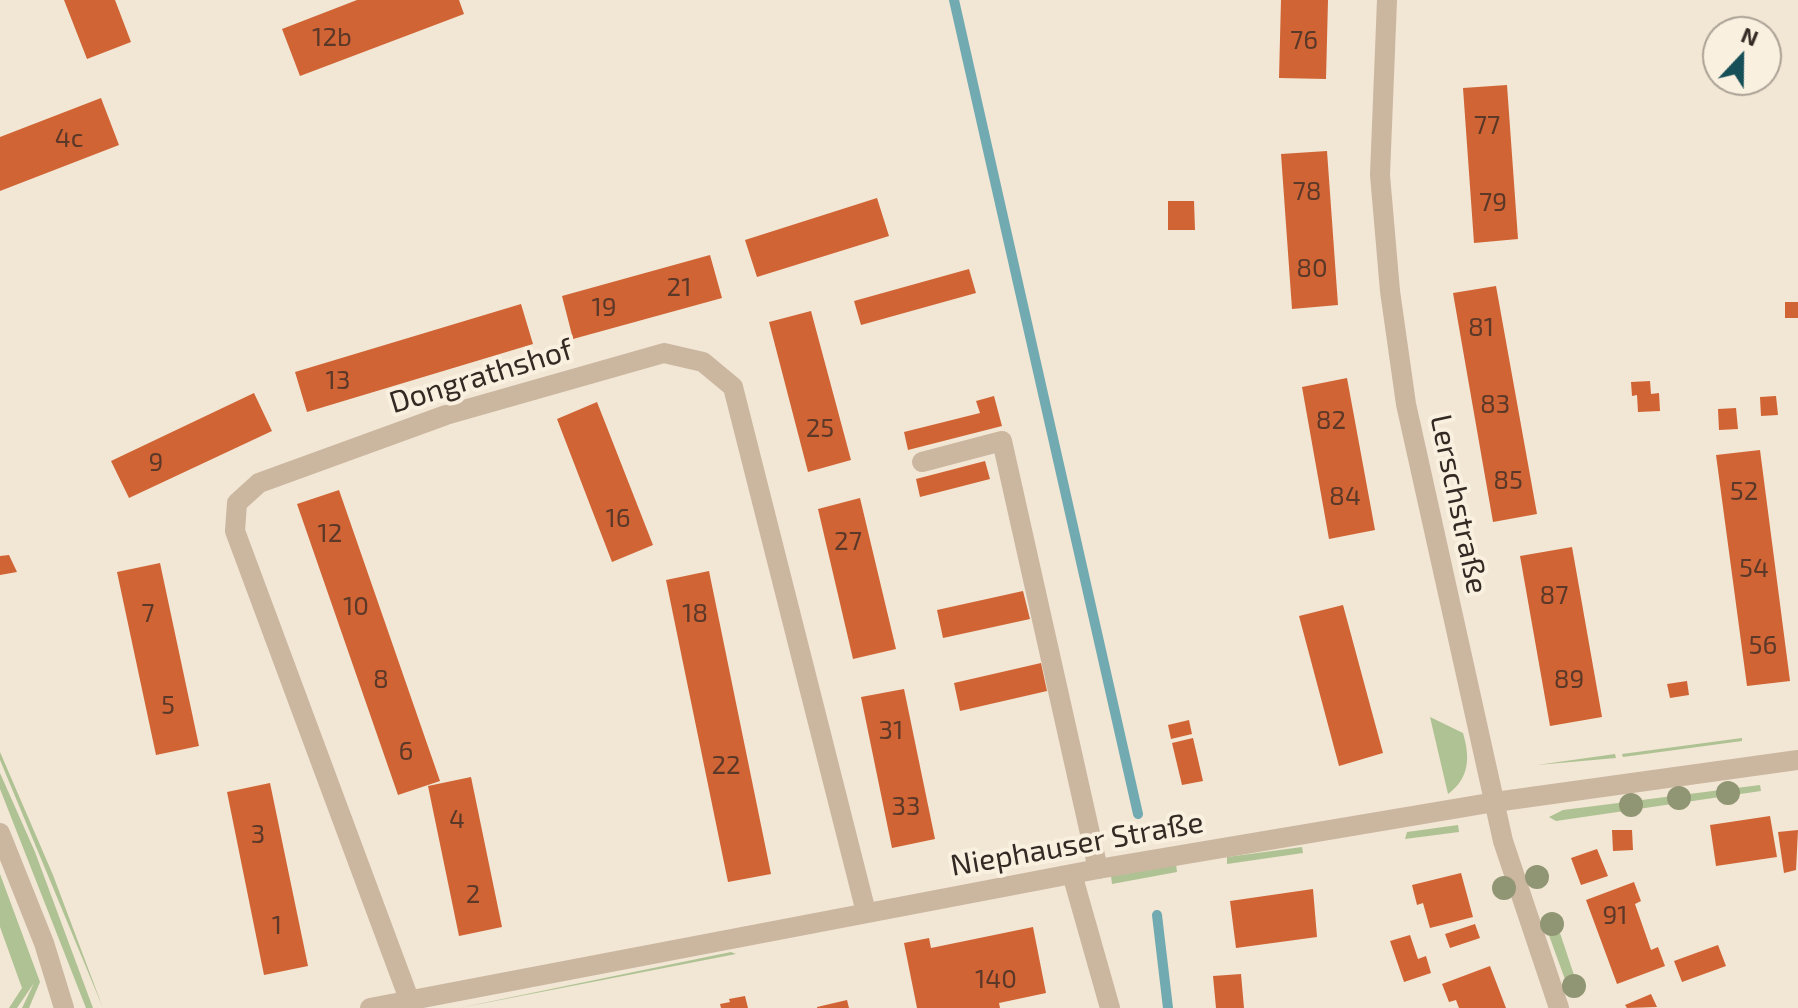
<!DOCTYPE html>
<html>
<head>
<meta charset="utf-8">
<style>
  body { margin:0 }
  #map { position:relative; width:1798px; height:1008px; overflow:hidden; background:#f2e6d4; font-family:"Exo 2",sans-serif }
  canvas { display:block }
  .north { position:absolute; left:1702px; top:16px; width:80px; height:80px; box-sizing:border-box; background:#faf0e0; border:2px solid #aba195; border-radius:50%; rotate:22deg; font-size:22px; font-weight:700; line-height:32px; text-align:center; color:#342a24 }
  .north::after { content:''; display:block; margin:auto; width:28px; height:36px; background:#174f58; clip-path:polygon(50% 0,100% 100%,50% 72%,0 100%) }
</style>
</head>
<body>
<div id="map">
<canvas width="1798" height="1008"></canvas>
<div class="north">N</div>
</div>
<script>
const c = document.querySelector('canvas').getContext('2d');
c.lineJoin = 'round';
function fillPath(path, color) {
  c.fillStyle = color;
  c.fill(path, 'evenodd');
}
function strokePath(path, color, width, dash) {
  c.strokeStyle = color;
  c.lineWidth = width;
  c.lineCap = dash ? 'butt' : 'round';
  c.setLineDash(dash || []);
  c.stroke(path);
}
function drawText(font, color, halo, rows, align = 'center') {
  c.font = font + ' "Exo 2",sans-serif';
  c.lineWidth = 8;
  c.setLineDash([]);
  c.textBaseline = 'middle';
  c.strokeStyle = halo;
  c.fillStyle = color;
  for (const [text, x, y, turn = 0] of rows) {
    c.save();
    c.translate(x, y);
    c.rotate((+turn || 0) * Math.PI / 180);
    c.textAlign = isNaN(turn) ? turn : align;
    if (halo) c.strokeText(text, 0, 0);
    c.fillText(text, 0, 0);
    c.restore();
  }
}
const green = new Path2D(`
  M1430,717L1463,733C1470,757 1470,778 1448,794Z
  M1742,738V741L1623,757L1622,754Z
  M0,752L53,875L103,1008L0,760Z
  M1615,754L1616,758L1537,765Z
  M0,773L35,852L93,1008H86L0,789Z
  M1760,785L1761,791L1556,821L1549,817L1563,810Z
  M1458,825L1459,832L1405,839L1407,832Z
  M1302,847L1303,853L1227,864V857Z
  M1176,864L1177,872L1112,884L1111,876Z
  M0,874L40,982L29,1008H22L34,983L17,1008H9L22,988L0,927Z
  M1554,915L1579,990L1570,993L1543,919Z
  M731,952L736,954L459,1008L483,1003Z`);
const stream = new Path2D(`
  M954,0L1138,814
  M1157,915L1168,1008`);
const building = new Path2D(`
  M64,0H115L131,42L87,59Z
  M357,0H459L464,14L300,76L282,29Z
  M1281,0H1328L1326,79L1279,78Z
  M1507,85L1518,239L1474,243L1463,88Z
  M101,98L119,145L0,191V137Z
  M1327,151L1338,305L1292,309L1281,154Z
  M877,198L889,236L757,277L745,240Z
  M1168,201H1194L1195,230H1168Z
  M710,255L722,298L573,339L562,296Z
  M969,269L976,293L861,325L854,301Z
  M1496,286L1537,514L1493,522L1453,293Z
  M1785,302H1798V318H1785Z
  M521,304L533,344L307,412L295,372Z
  M811,311L851,460L808,472L769,322Z
  M1347,378L1375,530L1329,539L1302,387Z
  M1650,381L1651,394L1659,393L1660,411L1638,412L1637,395L1632,396L1631,382Z
  M254,393L272,431L129,498L111,461Z
  M994,396L1002,426L908,450L904,432L980,413L976,401Z
  M1776,396L1778,415L1761,416L1760,397Z
  M597,402L653,545L612,562L557,419Z
  M1736,408L1738,429L1719,430L1718,409Z
  M1760,450L1790,681L1747,686L1716,455Z
  M985,461L990,479L920,497L916,479Z
  M339,490L440,781L398,795L297,504Z
  M860,498L896,649L853,659L818,509Z
  M1572,547L1602,717L1550,726L1520,556Z
  M9,555L17,572L0,575V556Z
  M160,563L199,746L156,755L117,572Z
  M709,571L771,874L728,882L666,580Z
  M1023,591L1030,619L943,638L937,610Z
  M1343,605L1383,753L1339,766L1299,616Z
  M1041,663L1047,691L960,711L954,683Z
  M1687,681L1689,695L1670,698L1667,684Z
  M904,689L935,839L892,848L861,697Z
  M1189,720L1192,734L1171,739L1168,725Z
  M1193,738L1203,781L1182,785L1172,743Z
  M471,777L502,927L459,936L428,786Z
  M270,783L308,966L264,975L227,792Z
  M1770,816L1777,857L1716,866L1710,825Z
  M1612,830H1632L1633,850L1613,851Z
  M1798,830L1796,870L1784,873L1778,832Z
  M1597,849L1608,876L1581,885L1571,858Z
  M1461,873L1473,917L1430,928L1423,903L1417,905L1412,885Z
  M1634,882L1641,901L1635,904L1651,950L1658,947L1665,966L1617,984L1586,900Z
  M1313,889L1317,937L1236,948L1230,901Z
  M1475,924L1480,938L1450,948L1445,934Z
  M1033,927L1046,993L999,1003L1000,1008H917L904,943L929,938L931,948Z
  M1410,935L1418,959L1426,956L1431,973L1404,982L1390,941Z
  M1718,945L1726,966L1682,982L1674,961Z
  M1490,966L1506,1008H1459L1456,1000L1449,1002L1442,984Z
  M1241,974L1244,1008H1216L1213,976Z
  M1651,994L1657,1007L1627,1008L1625,1005Z
  M745,996L748,1008H721L720,1004L730,1002L729,999Z
  M847,1000L849,1008H817V1007Z`);
const service = new Path2D(`
  M922,462L1002,441L1098,869`);
const minor = new Path2D(`
  M1387,0L1380,175L1390,291L1406,404L1503,841L1559,1008
  M0,833L44,943L64,1008
  M1072,874L1110,1008
  M409,999L235,531L237,503L259,483L446,415L664,353L703,362L733,387L866,912
  M370,1008L1098,869L1495,802L1798,760`);
const trees = [
  [1728,793],
  [1679,798],
  [1631,805],
  [1537,877],
  [1504,888],
  [1552,924],
  [1574,986]
];
const numberNames = [
  ["12b",332,37],
  ["76",1304,40],
  ["77",1487,125],
  ["4c",69,138],
  ["78",1307,191],
  ["79",1493,202],
  ["80",1312,268],
  ["21",679,287],
  ["19",604,307],
  ["81",1481,327],
  ["13",338,380],
  ["83",1495,404],
  ["82",1331,420],
  ["25",820,428],
  ["9",156,462],
  ["85",1508,480],
  ["52",1744,491],
  ["84",1345,496],
  ["16",618,518],
  ["12",330,533],
  ["27",848,541],
  ["54",1754,568],
  ["87",1554,595],
  ["10",356,606],
  ["7",148,613],
  ["18",695,613],
  ["56",1763,645],
  ["8",381,679],
  ["89",1569,679],
  ["5",168,705],
  ["31",891,730],
  ["6",406,751],
  ["22",726,765],
  ["33",906,806],
  ["4",457,819],
  ["3",258,834],
  ["2",473,894],
  ["91",1615,915],
  ["1",277,925],
  ["140",996,979]
];
const streetNames = [
  ["Dongrathshof",481,376,-17],
  ["Lerschstraße",1459,504,78],
  ["Niephauser Straße",1077,844,-10]
];
fillPath(green, '#afc294');
strokePath(stream, '#71aab1', 10);
fillPath(building, '#d06435');
strokePath(service, '#cbb6a0', 20);
strokePath(minor, '#cbb6a0', 20);
c.fillStyle = '#909674';
for (const [x, y] of trees) {
  c.beginPath();
  c.arc(x, y, 12, 0, 2 * Math.PI);
  c.fill();
}
drawText('26px', '#5b3828', null, numberNames);
drawText('30px', '#342a24', '#faf0e0', streetNames);
</script>
</body>
</html>
